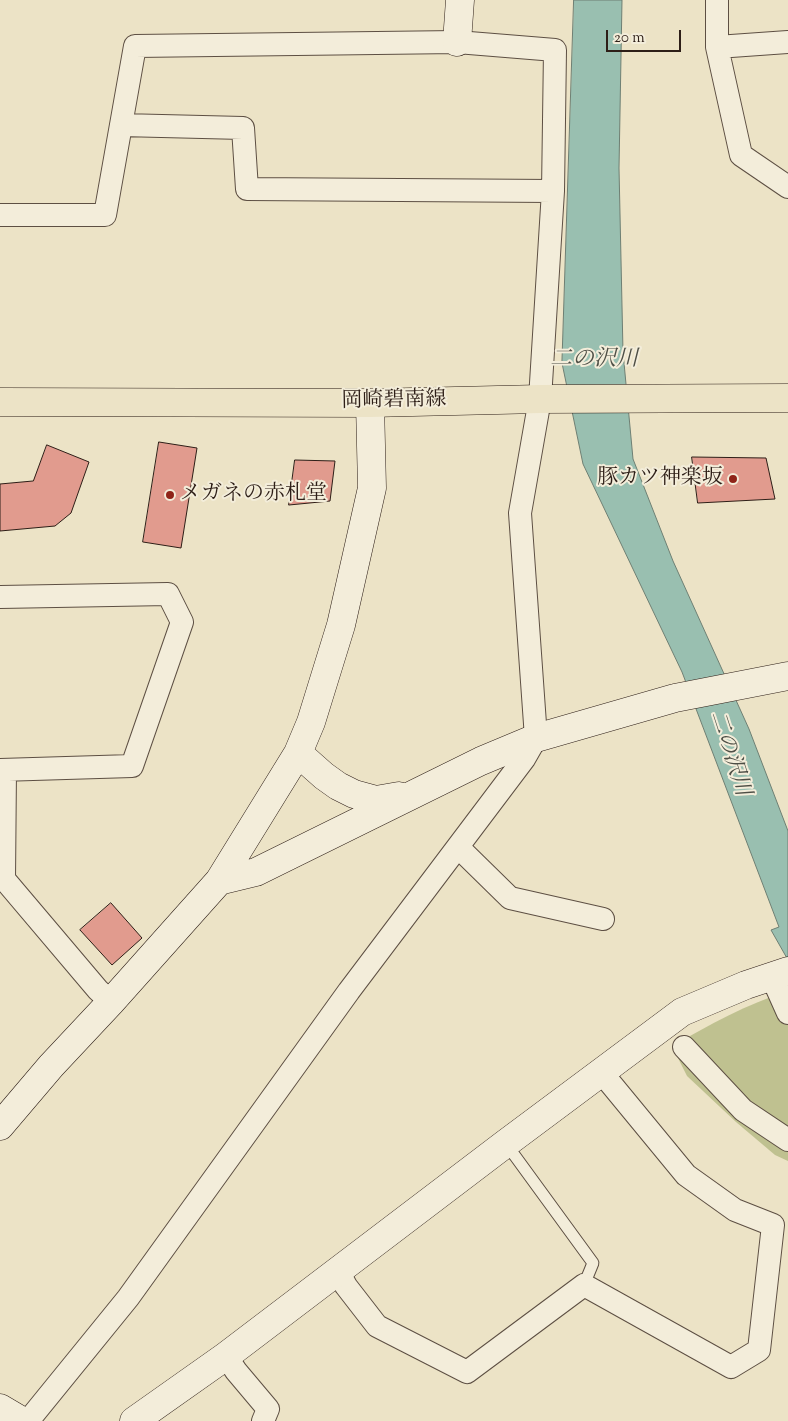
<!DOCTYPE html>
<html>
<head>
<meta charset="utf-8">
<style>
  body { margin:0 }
  #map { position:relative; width:788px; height:1421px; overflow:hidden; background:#ece3c6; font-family:"Sorts Mill Goudy",serif }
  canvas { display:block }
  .scale { position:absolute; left:606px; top:30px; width:75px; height:22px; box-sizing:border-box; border:2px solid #2d1e17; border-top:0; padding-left:6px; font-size:15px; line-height:18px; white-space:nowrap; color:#2d1e17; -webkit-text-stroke:4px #f3edda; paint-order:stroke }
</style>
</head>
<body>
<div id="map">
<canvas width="788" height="1421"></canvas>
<div class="scale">20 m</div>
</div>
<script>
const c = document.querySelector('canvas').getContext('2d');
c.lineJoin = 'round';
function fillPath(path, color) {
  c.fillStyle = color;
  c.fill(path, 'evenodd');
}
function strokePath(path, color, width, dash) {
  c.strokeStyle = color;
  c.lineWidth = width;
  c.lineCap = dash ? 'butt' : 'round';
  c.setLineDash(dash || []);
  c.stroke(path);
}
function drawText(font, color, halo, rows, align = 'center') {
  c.font = font + ' "Sorts Mill Goudy","Noto Serif JP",serif';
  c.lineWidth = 4;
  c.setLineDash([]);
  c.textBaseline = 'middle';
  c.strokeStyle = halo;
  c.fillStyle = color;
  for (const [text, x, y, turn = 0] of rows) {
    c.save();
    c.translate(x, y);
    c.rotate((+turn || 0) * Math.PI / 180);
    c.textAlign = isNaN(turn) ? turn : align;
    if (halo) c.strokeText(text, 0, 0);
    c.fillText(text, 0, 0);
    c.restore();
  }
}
const green = new Path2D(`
  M788,991V1161L775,1155L736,1122L687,1076L672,1046C709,1025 747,1004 788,991Z`);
const water = new Path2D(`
  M574,0H622L619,168L623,352L633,459L673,561L749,729L788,831V960L771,930L779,927L682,672L583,464L562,363Z`);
const building = new Path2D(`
  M159,442L197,448L181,548L143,542Z
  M47,445L89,462L71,513L55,526L0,531V484L33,481Z
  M692,457L766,458L775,499L698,503Z
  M295,460L335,461L330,501L289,505Z
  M111,903L142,938L112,965L80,930Z`);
const lane = new Path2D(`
  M505,1144L515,1156L593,1263L584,1285`);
const street = new Path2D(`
  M717,0V47L788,42
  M717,47L741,155L788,187
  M121,125L243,128L247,189L553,191
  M0,215H105L135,46L457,42L555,50L553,191L540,399L520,513L536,738L524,759L349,991L128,1298L28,1421
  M0,597L168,594L182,622L132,766L0,770
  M5,770L4,879L98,990L111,1002
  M458,847L510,898L603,919
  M771,975L788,1013
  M684,1047L743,1110L788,1140
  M338,1271L346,1286L377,1326L467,1372L584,1285L731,1367L759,1350L773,1225L735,1210L686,1175L602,1073
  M226,1356L236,1371L268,1409L263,1421`);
const secondary = new Path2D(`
  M457,42L460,0
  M298,753L324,776L338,786L354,794L376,800L399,796
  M219,881L256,872L481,761L536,738L675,698L788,676
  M0,1126L51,1066L111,1002L219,881L298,753L311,722L341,625L372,488L370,403
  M0,1408L22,1421
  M134,1421L226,1356L505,1144L682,1012L746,985L788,971`);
const primary = new Path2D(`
  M0,402L370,403L540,399L788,398`);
const markers = [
  [733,479,5,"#8f2418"],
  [170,495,5,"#8f2418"]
];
const streetNames = [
  ["岡崎碧南線",394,402,-1]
];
const poiNames = [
  ["豚カツ神楽坂",723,479],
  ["メガネの赤札堂",180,495,"left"]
];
const waterNames = [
  ["二の沢川",594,361],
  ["二の沢川",728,754,72]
];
fillPath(green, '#bfc190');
fillPath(water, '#99bfb0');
strokePath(water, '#6e7f73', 1);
fillPath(building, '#e19b8e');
strokePath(building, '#2d1e17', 1);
strokePath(lane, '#5d4f43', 13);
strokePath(street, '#5d4f43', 24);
strokePath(secondary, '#2d1e17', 29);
strokePath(primary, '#2d1e17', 29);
strokePath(lane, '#f3edda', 11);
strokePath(street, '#f3edda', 22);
strokePath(secondary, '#f3edda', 28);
strokePath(primary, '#ece3c6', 28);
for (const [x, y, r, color] of markers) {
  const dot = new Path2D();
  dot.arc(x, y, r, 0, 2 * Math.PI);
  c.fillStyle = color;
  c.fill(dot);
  strokePath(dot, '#f3edda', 2);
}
drawText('21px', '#2d1e17', '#f3edda', streetNames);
drawText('21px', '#2d1e17', '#f3edda', poiNames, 'right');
drawText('italic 22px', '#4d4e45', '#f3edda', waterNames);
</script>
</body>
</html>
